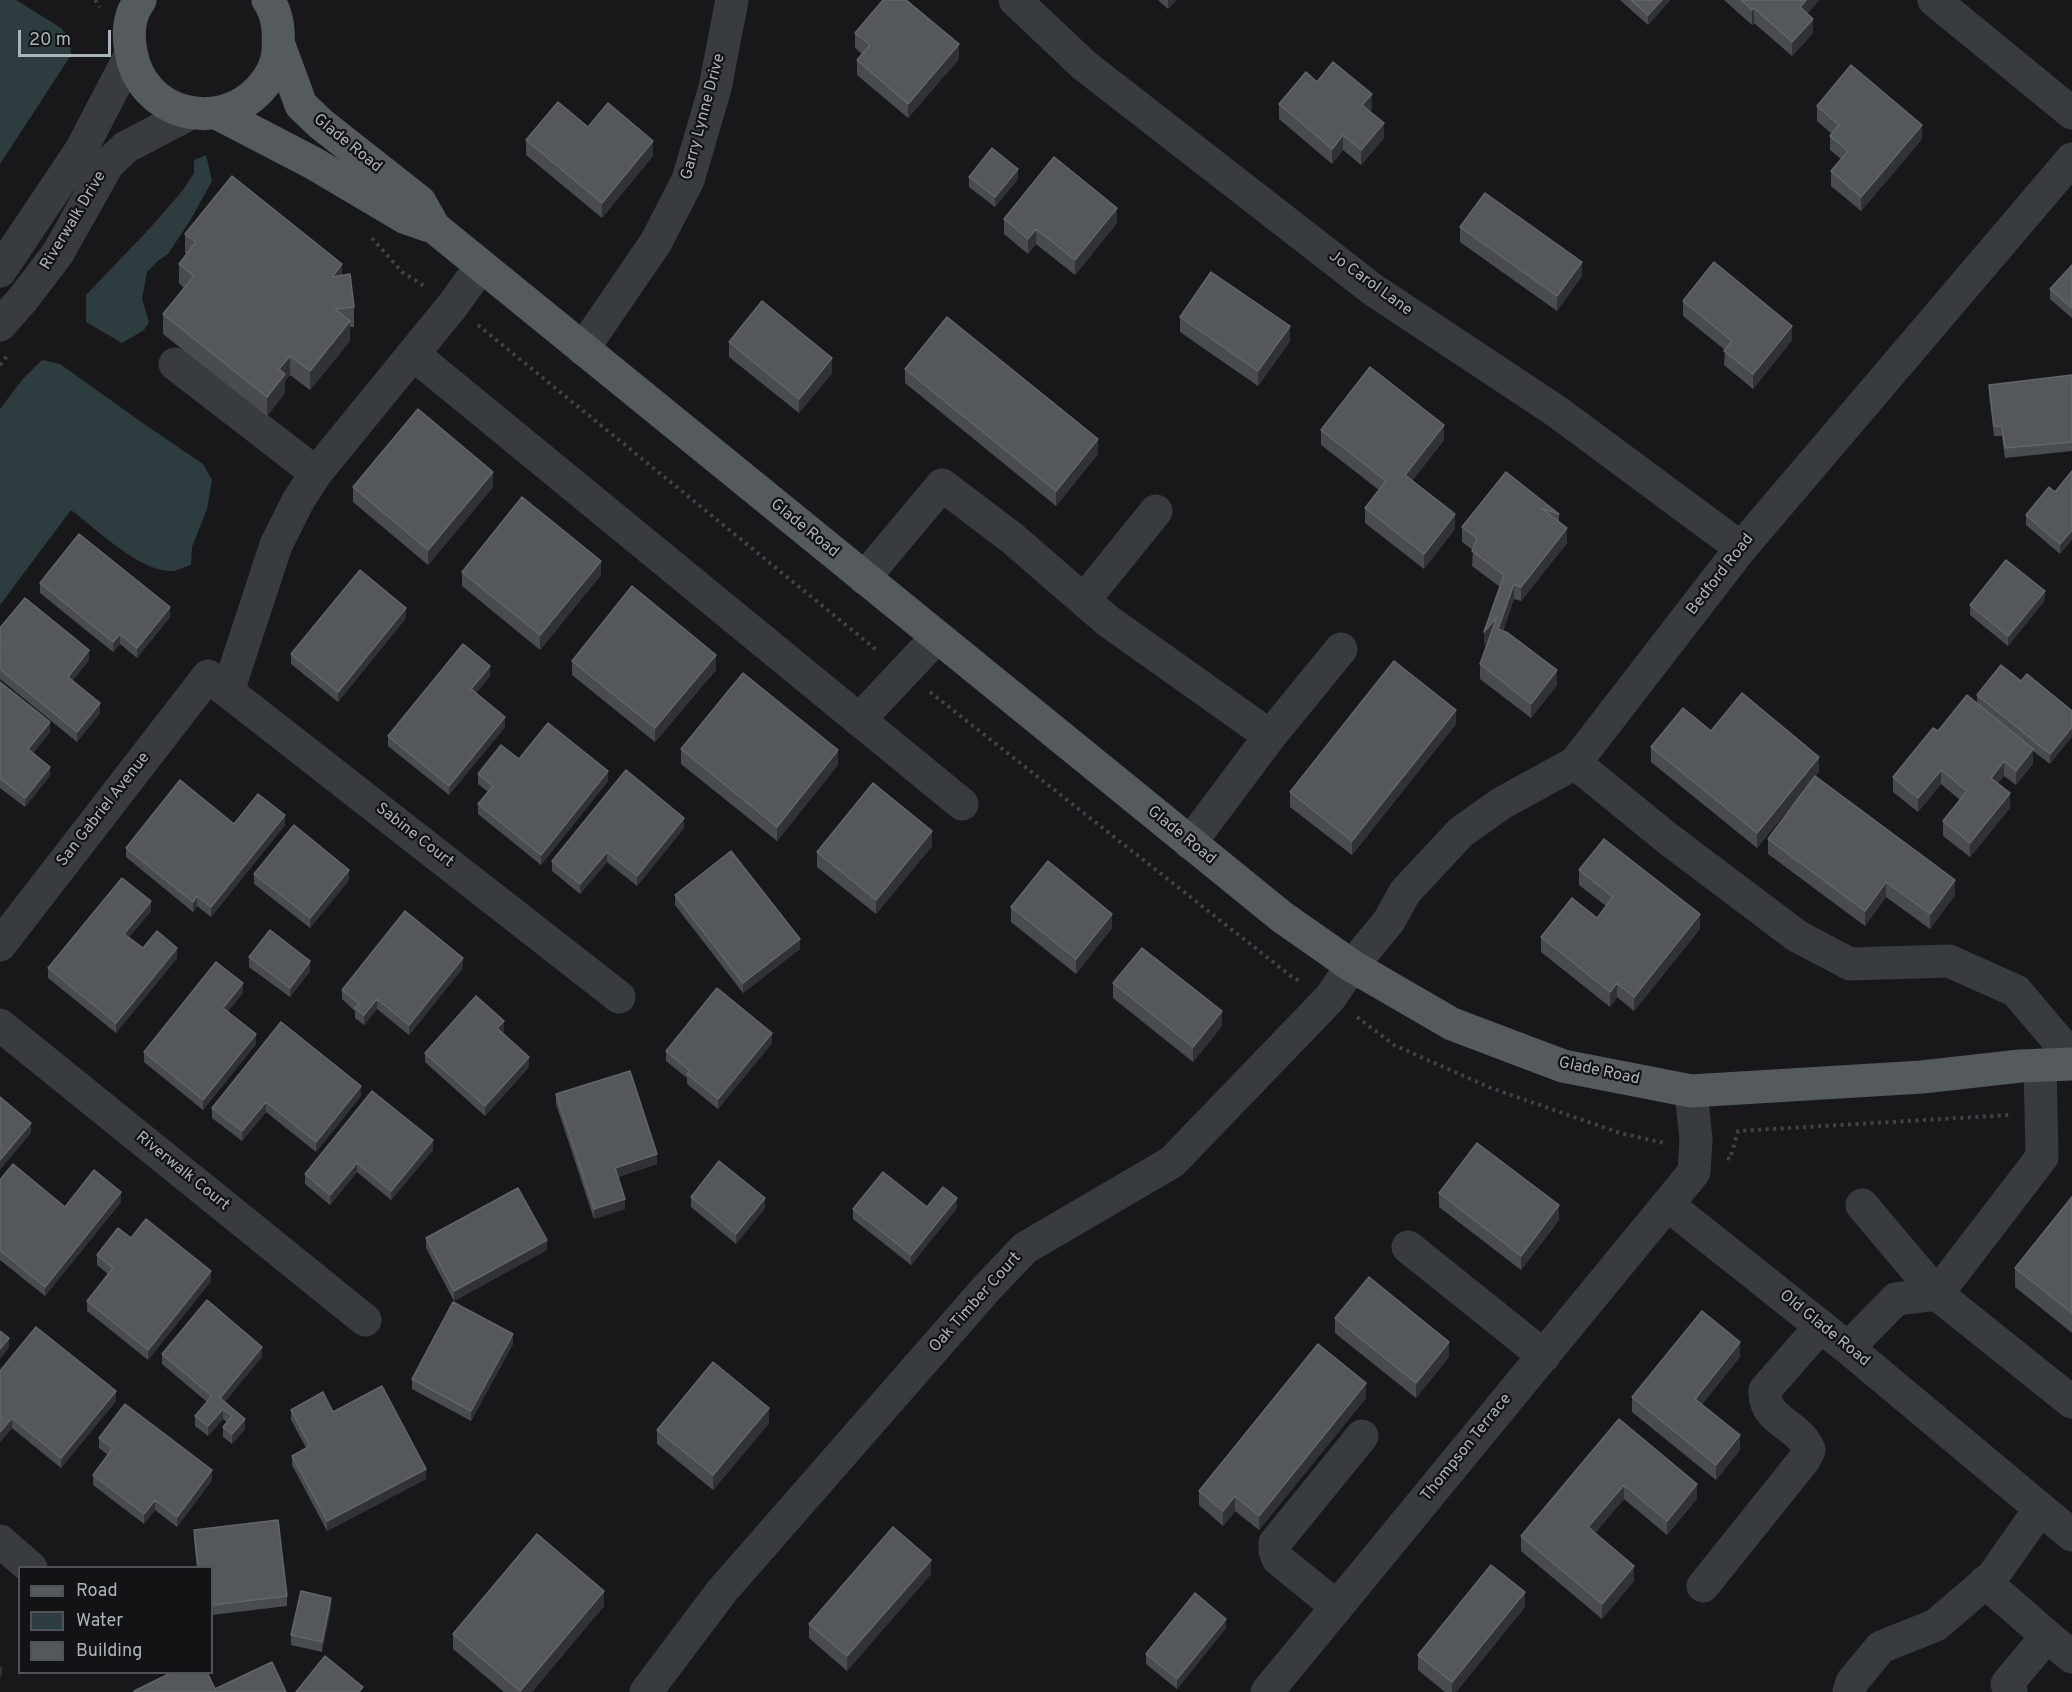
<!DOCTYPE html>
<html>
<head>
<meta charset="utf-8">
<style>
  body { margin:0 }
  #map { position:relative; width:2072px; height:1692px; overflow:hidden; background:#18181a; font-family:Overpass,sans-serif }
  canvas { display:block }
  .legend { position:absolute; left:18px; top:1566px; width:195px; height:108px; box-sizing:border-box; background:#131315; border:2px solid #4f5357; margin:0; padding:8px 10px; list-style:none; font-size:18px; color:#aab4ba }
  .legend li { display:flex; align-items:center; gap:12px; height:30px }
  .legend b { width:30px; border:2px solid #4f5357 }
  .scale { position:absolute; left:18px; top:30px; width:93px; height:27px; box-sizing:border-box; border:3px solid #aab4ba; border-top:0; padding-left:8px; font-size:18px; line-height:21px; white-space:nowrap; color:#aab4ba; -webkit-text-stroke:4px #131315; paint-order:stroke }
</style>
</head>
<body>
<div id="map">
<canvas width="2072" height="1692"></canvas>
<ul class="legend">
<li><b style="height:8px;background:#555a5e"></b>Road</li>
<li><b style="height:16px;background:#2d3d3f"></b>Water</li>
<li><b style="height:16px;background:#54575b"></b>Building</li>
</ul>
<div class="scale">20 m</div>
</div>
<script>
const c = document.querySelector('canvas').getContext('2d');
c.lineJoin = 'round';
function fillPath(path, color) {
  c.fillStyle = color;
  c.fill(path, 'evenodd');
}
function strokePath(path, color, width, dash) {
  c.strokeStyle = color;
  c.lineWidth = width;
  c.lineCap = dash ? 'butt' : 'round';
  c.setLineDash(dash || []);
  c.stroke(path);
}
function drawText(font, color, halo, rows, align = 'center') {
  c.font = font + ' Overpass,sans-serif';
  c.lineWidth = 4.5;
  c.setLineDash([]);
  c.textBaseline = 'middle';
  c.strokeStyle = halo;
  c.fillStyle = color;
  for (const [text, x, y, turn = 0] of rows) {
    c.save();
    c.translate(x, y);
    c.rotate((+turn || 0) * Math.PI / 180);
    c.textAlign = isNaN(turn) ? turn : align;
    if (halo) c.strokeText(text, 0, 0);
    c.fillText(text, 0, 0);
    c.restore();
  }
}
const water = new Path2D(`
  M0,0H16L61,28L70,39L71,55L0,164Z
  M206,155L212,181L191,219L168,254L159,260L147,272L142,299L149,322L144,330L122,343L86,322V295L151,227L183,190L194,173V160Z
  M42,360L60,364L147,426L203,464L212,480L207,509L192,547L191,565C186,566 179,570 174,571C140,573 97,529 71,510L0,605V409L22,380Z`);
const path = new Path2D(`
  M95,0L100,7
  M372,238L402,272L426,287
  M478,325L879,652
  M0,365L7,356
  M930,692L1292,977L1302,982
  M1357,1017L1394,1045L1491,1088L1620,1133L1664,1143
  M1727,1158L1730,1159L1738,1131L2010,1115`);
const minor = new Path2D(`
  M1015,0L1085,66L1372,289L1556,411L1741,548
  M1934,0L2072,113
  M481,266L453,305L413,354L962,804
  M0,271L81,150L131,54
  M0,325L23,299L58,253L108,164L126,147L191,113
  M583,349L656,242L688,180L715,88L732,0
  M175,364L316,473L413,354
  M864,578L942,485L1012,538L1108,621L1270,736L1190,843
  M1084,600L1156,511
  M228,691L276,545L298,501L316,473
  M859,720L937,637
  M1270,736L1341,649
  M1575,763L1667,838L1797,936L1850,964L1949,961L2016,991L2072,1057
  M0,945L208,676L619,997
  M0,1025L365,1320
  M1668,1205L1848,1348L2072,1535
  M1862,1205L1937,1294L2072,1402
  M1408,1247L1544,1356
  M1848,1348L1896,1299L1937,1294L2042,1157L2040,1065
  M0,1541L31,1568
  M1985,1582L2047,1636L2007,1684L2011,1692
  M1703,1586L1804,1460L1809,1450C1799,1423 1763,1422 1765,1390L1821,1326
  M1337,1607L1278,1559L1275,1551V1543L1362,1436
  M2047,1636L2072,1657
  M646,1692L722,1591L986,1289L1025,1248L1172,1162L1330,998L1352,966L1389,921L1405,892L1461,832L1502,803L1575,763L1741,548L2072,159
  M1267,1692L1694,1172L1696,1140L1691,1091
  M1849,1692L1852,1682L1881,1647L1936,1625L1993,1576L2040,1509`);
const major = new Path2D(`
  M140,0C137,5 133,11 132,16C128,28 129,41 131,52C142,115 218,134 260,89C269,79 277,65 278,52C279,34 279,16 268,0
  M279,45L301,105L321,124L420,202L434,227
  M217,113L313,163L406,218L435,228L1282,917L1352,966L1452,1024L1563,1066L1691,1091L1922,1077L2020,1066L2072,1064`);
const wall = new Path2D(`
  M1158,0H1176L1168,9Z
  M1620,0H1670L1648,25Z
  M1724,0H1819L1807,14L1813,33L1792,56L1754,23L1752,25Z
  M855,33L959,59L908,118L857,75V60L862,54L855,48Z
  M1317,82L1372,109L1370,111L1384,138L1361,165L1343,150L1332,164L1279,119V104Z
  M1817,106L1922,139L1861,211L1831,186V171L1841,159L1830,150V136L1832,134L1817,121Z
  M588,127L653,156L602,218L526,155V140Z
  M969,177L1018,179L995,207L969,187Z
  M1004,219L1117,223L1075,275L1036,244L1028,254L1004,234Z
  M1460,227L1582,276L1557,311L1460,242Z
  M185,234L342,275L354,307V327H350V341L310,390L290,375L285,381V393L267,416L163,334V314L184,288L179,283V264L187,254L185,253Z
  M2072,265V318L2050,299V289Z
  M1683,301L1792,340L1753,389L1724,365L1725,350L1683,316Z
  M1180,317L1290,341L1258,386L1180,332Z
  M729,342L832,373L799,413L729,357Z
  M905,369L1098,454L1056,506L905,383Z
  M2072,375V451L2005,458L2002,436H1994L1989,395V385Z
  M1321,430L1444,440L1412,481L1455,529L1424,569L1365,523V508L1379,490L1321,445Z
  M2072,471L2060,554L2026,525V515L2055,492Z
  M1506,472L1559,514V523L1567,543L1521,601L1514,599L1503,631L1557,685L1531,718L1480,679V664L1488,641L1484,646L1500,587L1472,566L1473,550L1462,542V527Z
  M353,487H493L428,565L353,502Z
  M462,572L601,575L540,650L462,586Z
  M40,583L170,617L137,658L120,644L113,652L40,593Z
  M2045,600L2008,646L1970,615V605Z
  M406,618L338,702L291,664V654Z
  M0,628L89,660L72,681L100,713L77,742L0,679Z
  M572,661L716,670L655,742L572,675Z
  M490,676L476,693L505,727L449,795L388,746V736Z
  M2021,681L2072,711L2050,764L2033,751V764L2016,785L2004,776L1998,783L2010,808L1970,857L1943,836V821L1960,800L1941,784L1918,812L1893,792V777L1938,731L1977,704V695Z
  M0,682L50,732L33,753L50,776L25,807L0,788Z
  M1456,724L1352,855L1290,807V792Z
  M1711,731L1819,772L1815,776L1955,895L1930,929L1886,897L1865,926L1768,854V839L1809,784L1757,848L1651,762V747Z
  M681,749L838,765L777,841L681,764Z
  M478,774L608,781L541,865L478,814V804L488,792L478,784Z
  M234,824L285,825L211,917L197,906L193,912L126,857V848Z
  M684,828L637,886L607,862L580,894L552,871V861Z
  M932,846L876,914L817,867V852Z
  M1579,870L1700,929L1634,1011L1617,997L1610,1007L1541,952V937L1597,918L1606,906L1579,885Z
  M254,874L349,880L310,928L254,884Z
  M675,895L800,949L743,993L675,905Z
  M1011,907L1112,928L1076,974L1011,922Z
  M151,911L129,937L143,948L177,958L116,1033L48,978V968Z
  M249,957L310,971L290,997L249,967Z
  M463,968L409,1035L377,1009L364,1025L355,1018V1011L342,999V990Z
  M1113,983L1222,1026L1193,1062L1113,998Z
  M243,993L228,1011L256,1044L203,1110L144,1062V1052Z
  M281,1022L361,1096L316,1152L266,1112L242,1141L212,1118V1108Z
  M504,1031L502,1033L529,1067L485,1116L425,1062V1053Z
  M772,1043L718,1109L687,1084V1078L666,1061V1051Z
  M556,1094L657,1164L618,1177L625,1209L594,1219L556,1104Z
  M433,1140V1150L391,1200L357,1172L330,1205L305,1184V1174Z
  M0,1180L65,1207L121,1202L45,1296L0,1260Z
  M1439,1193L1559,1220L1521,1270L1439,1207Z
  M691,1197L765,1208L736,1244L691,1207Z
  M2072,1197V1333L2015,1287V1268Z
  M927,1207L957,1208L911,1265L853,1219V1209Z
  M131,1238L211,1281L148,1360L87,1311V1301L108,1274L97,1265V1255Z
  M426,1238L547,1250L454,1301L426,1248Z
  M1335,1318L1449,1357L1416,1398L1335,1333Z
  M513,1344L471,1421L412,1389V1379Z
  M162,1354L262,1357L224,1402L245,1429L232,1444L223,1437V1427L227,1422L223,1419L208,1436L195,1426V1416L207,1402L162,1364Z
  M1740,1357L1702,1404L1740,1450L1716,1480L1632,1412V1397Z
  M0,1371L116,1401L61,1468L12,1428L0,1442Z
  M1366,1398L1259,1530L1235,1511L1223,1526L1199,1505V1491Z
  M291,1410L333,1412L426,1479L327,1531L292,1465V1456L306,1448L291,1420Z
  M1619,1419L1697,1499L1667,1535L1624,1499L1595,1533L1634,1581L1602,1619L1521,1551V1536Z
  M769,1423L713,1490L657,1444V1430Z
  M99,1438L212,1480L177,1527L155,1510L144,1524L93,1485V1475L108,1455L99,1448Z
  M194,1530L287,1596V1606L212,1615V1568H197L194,1540Z
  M931,1574L847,1671L809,1638V1624Z
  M604,1606L532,1692H504L453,1649V1634Z
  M1525,1607L1456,1692H1445L1418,1670V1655Z
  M331,1608L322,1652L291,1645V1635Z
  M1226,1628L1177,1689L1146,1664V1654Z`);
const shadedWall = new Path2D(`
  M1168,0H1176L1168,9Z
  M1662,0H1670L1648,25V15Z
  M1806,0H1819L1800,22V7Z
  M1754,8V23L1752,25V10Z
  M1813,19V33L1792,56V42Z
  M959,44V59L908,118V104Z
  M1372,94V109L1362,120V105Z
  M1384,123V138L1361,165V150Z
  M1922,125V139L1861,211V197Z
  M1343,135V150L1332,164V149Z
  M653,141V156L602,218V203Z
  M1018,169V179L995,207V197Z
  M1117,208V223L1075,275V260Z
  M1036,229V244L1028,254V239Z
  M1582,262V276L1557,311V296Z
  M342,264V283L332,277Z
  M350,321V341L310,390V371Z
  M1290,326V341L1258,386V371Z
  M1792,326V340L1753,389V374Z
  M290,356V375L285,381V393L267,416V397L279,369Z
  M832,358V373L799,413V399Z
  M1444,425V440L1405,490V475Z
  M1098,439V454L1056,506V491Z
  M493,472V487L428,565V550Z
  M1455,514V529L1424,569V554Z
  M1567,528V543L1521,601V587Z
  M2072,530V540L2060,554V544Z
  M601,561V575L540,650V635Z
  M1514,584V599L1498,644V629Z
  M2045,591V600L2008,646V636Z
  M170,607V617L137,658V648Z
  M406,608V618L338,702V692Z
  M1497,617V632L1484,646V632Z
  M120,634V644L113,652V642Z
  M89,650V660L68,687V677Z
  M716,655V670L655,742V728Z
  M490,666V676L471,699V689Z
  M1557,670V685L1531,718V704Z
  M100,703V713L77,742V732Z
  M1456,710V724L1352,855V841Z
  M505,717V727L449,795V786Z
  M50,722V732L28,759V749Z
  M2072,727V737L2050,764V754Z
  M2033,749V764L2016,785V771Z
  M838,750V765L777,841V827Z
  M1819,757V772L1757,848V833Z
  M2004,761V776L1991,792V778Z
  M50,767V776L25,807V798Z
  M1941,770V784L1918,812V798Z
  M608,771V781L541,865V855Z
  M2010,793V808L1970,857V843Z
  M285,815V825L211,917V907Z
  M684,818V828L637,886V876Z
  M932,831V846L876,914V900Z
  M607,852V862L580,894V884Z
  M349,870V880L310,928V918Z
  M1955,880V895L1930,929V914Z
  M1886,882V897L1865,926V911Z
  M197,896V906L193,912V902Z
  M151,901V911L124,943V934Z
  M1112,914V928L1076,974V959Z
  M1700,914V929L1634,1011V997Z
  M800,939V949L743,993V983Z
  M177,948V958L116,1033V1023Z
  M463,958V968L409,1035V1025Z
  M310,961V971L290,997V988Z
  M243,983V993L223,1017V1008Z
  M1617,983V997L1610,1007V992Z
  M377,999V1009L364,1025V1015Z
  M1222,1011V1026L1193,1062V1047Z
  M504,1021V1031L497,1038V1028Z
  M772,1033V1043L718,1109V1099Z
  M256,1034V1044L203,1110V1100Z
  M529,1057V1067L485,1116V1106Z
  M361,1086V1096L316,1152V1142Z
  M266,1102V1112L242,1141V1131Z
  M31,1123V1133L0,1170V1160Z
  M433,1140V1150L391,1200V1191Z
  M657,1154V1164L615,1178V1168Z
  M357,1163V1172L330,1205V1195Z
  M121,1192V1202L45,1296V1287Z
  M765,1198V1208L736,1244V1234Z
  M957,1198V1208L911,1265V1255Z
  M625,1199V1209L594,1219V1209Z
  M1559,1205V1220L1521,1270V1256Z
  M547,1240V1250L454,1301V1291Z
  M211,1271V1281L148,1360V1350Z
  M513,1334V1344L471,1421V1411Z
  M9,1338V1348L0,1359V1349Z
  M1449,1342V1357L1416,1398V1383Z
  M1740,1342V1357L1695,1413V1399Z
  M262,1347V1357L220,1408V1398Z
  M1366,1383V1398L1259,1530V1516Z
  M116,1391V1401L61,1468V1458Z
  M769,1408V1423L713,1490V1475Z
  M223,1409V1419L208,1436V1426Z
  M12,1418V1428L0,1442V1432Z
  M245,1419V1429L232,1444V1434Z
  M1740,1435V1450L1716,1480V1465Z
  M426,1469V1479L327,1531V1521Z
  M212,1470V1480L177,1527V1517Z
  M1697,1484V1499L1667,1535V1521Z
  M1624,1485V1499L1588,1542V1527Z
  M1235,1496V1511L1223,1526V1511Z
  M155,1500V1510L144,1524V1514Z
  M931,1560V1574L847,1671V1656Z
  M1634,1566V1581L1602,1619V1604Z
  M604,1591V1606L532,1692H520V1691Z
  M1525,1592V1607L1456,1692H1452V1682Z
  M331,1598V1608L322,1652V1642Z
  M1226,1619V1628L1177,1689V1679Z
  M2,1665V1675L0,1678V1668Z`);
const building = new Path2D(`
  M883,0H906L959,44L908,104L857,60L870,45L855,33Z
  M1631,0H1662L1648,15Z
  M1741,0H1806L1800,7L1813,19L1792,42L1754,8L1752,10Z
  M1333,62L1372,94L1362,105L1384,123L1361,150L1343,135L1332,149L1279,104L1306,72L1317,82Z
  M1851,65L1922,125L1861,197L1831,171L1848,151L1830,136L1839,125L1817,106Z
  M558,102L588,127L608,103L653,141L602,203L526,140Z
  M992,148L1018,169L995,197L969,177Z
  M1054,157L1117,208L1075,260L1036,229L1028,239L1004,219Z
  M232,176L342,264L332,277L350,274L354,307L335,309L350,321L310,371L290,356L279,369L285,374L267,397L163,314L194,276L179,264L196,242L185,234Z
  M1485,193L1582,262L1557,296L1460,227Z
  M1714,262L1792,326L1753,374L1724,351L1732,341L1683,301Z
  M2072,265V308L2050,289Z
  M1211,272L1290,326L1258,371L1180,317Z
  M762,301L832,358L799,399L729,342Z
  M947,317L1098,439L1056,491L905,369Z
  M1370,367L1444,425L1405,475L1455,514L1424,554L1365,508L1386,481L1321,430Z
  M2072,375V442L2005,448L2002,426H1994L1989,385Z
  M418,409L493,472L428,550L353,487Z
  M2072,471V530L2060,544L2026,515L2049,487L2055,492Z
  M1506,472L1559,514L1541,508L1567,528L1521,587L1514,584L1498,629L1508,633L1557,670L1531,704L1480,664L1497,617L1484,632L1504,575L1472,551L1477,538L1462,527Z
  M522,497L601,561L540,635L462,572Z
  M79,534L170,607L137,648L120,634L113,642L40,583Z
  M2006,560L2045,591L2008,636L1970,605Z
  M360,570L406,608L338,692L291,654Z
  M632,586L716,655L655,728L572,661Z
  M25,598L89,650L68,677L100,703L77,732L0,669V650L2,648L0,646V628Z
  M463,644L490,666L471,689L505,717L449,786L388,736Z
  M1394,661L1456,710L1352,841L1290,792Z
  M2001,665L2021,681L2027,674L2072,711V727L2050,754L1977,695Z
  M743,673L838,750L777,827L681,749Z
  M0,682L50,722L28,749L50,767L25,798L0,778Z
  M1742,693L1819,757L1757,833L1651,747L1683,708L1711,731Z
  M1967,695L2033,749L2016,771L2004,761L1991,778L2010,793L1970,843L1943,821L1967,791L1941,770L1918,798L1893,777L1933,728L1938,731Z
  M548,723L608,771L541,855L478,804L493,786L478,774L501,745L519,759Z
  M626,770L684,818L637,876L607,852L580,884L552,861Z
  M1815,776L1955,880L1930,914L1886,882L1865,911L1768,839Z
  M180,780L234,824L258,794L285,815L211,907L197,896L193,902L126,848Z
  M873,783L932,831L876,900L817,852Z
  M294,825L349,870L310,918L254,874Z
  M1604,839L1700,914L1634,997L1617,983L1610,992L1541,937L1572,898L1597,918L1613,897L1579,870Z
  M731,851L800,939L743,983L675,895Z
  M1048,861L1112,914L1076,959L1011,907Z
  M122,878L151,901L124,934L143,948L157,931L177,948L116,1023L48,968Z
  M405,911L463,958L409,1025L377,999L364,1015L355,1008L359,1004L342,990Z
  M270,930L310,961L290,988L249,957Z
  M1142,948L1222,1011L1193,1047L1113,983Z
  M216,962L243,983L223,1008L256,1034L203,1100L144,1052Z
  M717,988L772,1033L718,1099L687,1074L690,1071L666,1051Z
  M476,996L504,1021L497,1028L529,1057L485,1106L425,1053Z
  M281,1022L361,1086L316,1142L266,1102L242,1131L212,1108Z
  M630,1071L657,1154L615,1168L625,1199L594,1209L556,1094Z
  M372,1091L433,1140L391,1191L357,1163L330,1195L305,1174Z
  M0,1097L31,1123L0,1160Z
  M1477,1143L1559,1205L1521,1256L1439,1193Z
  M719,1161L765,1198L736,1234L691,1197Z
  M13,1164L65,1207L94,1170L121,1192L45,1287L0,1250V1180Z
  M883,1172L927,1207L943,1187L957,1198L911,1255L853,1209Z
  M518,1188L547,1240L454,1291L426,1238Z
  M2072,1197V1313L2015,1268Z
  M146,1219L211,1271L148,1350L87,1301L113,1268L97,1255L118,1228L131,1238Z
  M1369,1277L1449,1342L1416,1383L1335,1318Z
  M207,1300L262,1347L220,1398L245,1419L232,1434L223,1427L232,1416L223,1409L208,1426L195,1416L212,1396L162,1354Z
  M453,1302L513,1334L471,1411L412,1379Z
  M1702,1311L1740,1342L1695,1399L1740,1435L1716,1465L1632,1397Z
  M36,1327L116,1391L61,1458L12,1418L0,1432V1371Z
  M0,1331L9,1338L0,1349Z
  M1318,1344L1366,1383L1259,1516L1235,1496L1223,1511L1199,1491Z
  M713,1362L769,1408L713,1475L657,1430Z
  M382,1386L426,1469L327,1521L292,1456L310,1446L291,1410L323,1392L333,1412Z
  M125,1404L212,1470L177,1517L155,1500L144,1514L93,1475L113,1448L99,1438Z
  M1619,1419L1697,1484L1667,1521L1624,1485L1588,1527L1634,1566L1602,1604L1521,1536Z
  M278,1520L287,1596L212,1605V1568H198L194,1530Z
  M893,1527L931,1560L847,1656L809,1624Z
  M537,1534L604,1591L520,1691L453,1634Z
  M1491,1565L1525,1592L1452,1682L1418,1655Z
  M301,1591L331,1598L322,1642L291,1635Z
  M1195,1593L1226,1619L1177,1679L1146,1654Z
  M325,1656L363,1687L359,1692H296Z
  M272,1662L286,1692H134V1691L173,1672H207L215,1689Z`);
const streetNames = [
  ["Garry Lynne Drive",704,117,-75],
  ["Glade Road",347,144,39],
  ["Riverwalk Drive",74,221,-59],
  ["Jo Carol Lane",1370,284,36],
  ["Glade Road",804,529,39],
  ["Bedford Road",1721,575,-52],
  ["San Gabriel Avenue",104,810,-52],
  ["Sabine Court",414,836,38],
  ["Glade Road",1181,836,39],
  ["Glade Road",1599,1072,12],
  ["Riverwalk Court",182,1172,39],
  ["Oak Timber Court",976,1303,-48],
  ["Old Glade Road",1824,1329,39],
  ["Thompson Terrace",1467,1448,-51]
];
fillPath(water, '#2d3d3f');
strokePath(path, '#3f4346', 4, [3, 4.5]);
strokePath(minor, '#393c3f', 33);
strokePath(major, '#555a5e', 33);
fillPath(wall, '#494c4f');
fillPath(shadedWall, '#313235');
fillPath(building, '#54575b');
strokePath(building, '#61666a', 1.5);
drawText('16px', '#aab4ba', '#131315', streetNames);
</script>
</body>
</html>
